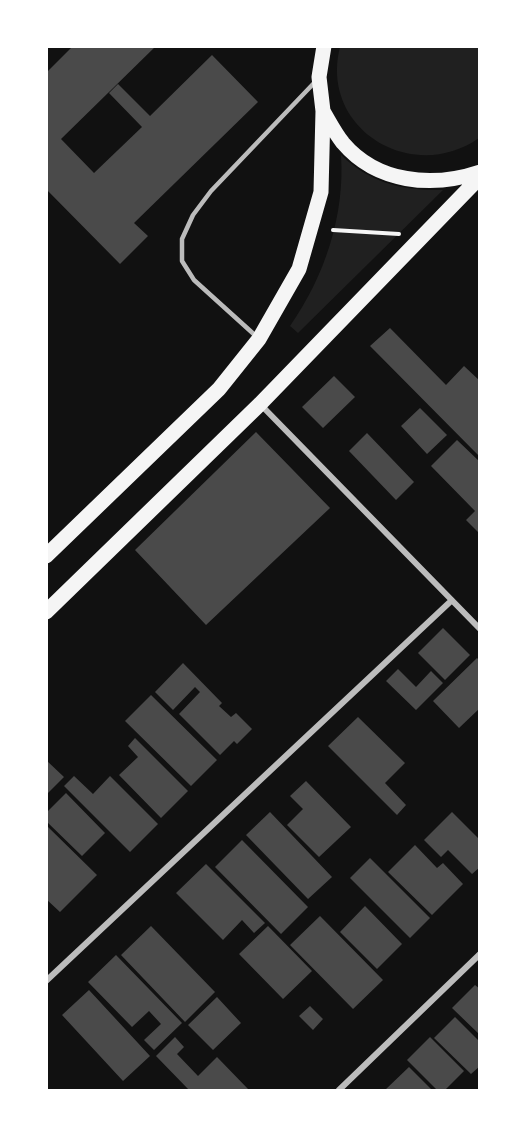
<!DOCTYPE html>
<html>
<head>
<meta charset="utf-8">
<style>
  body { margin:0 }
  #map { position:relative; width:526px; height:1137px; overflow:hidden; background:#111; font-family:"PT Sans Narrow",sans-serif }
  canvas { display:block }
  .frame { position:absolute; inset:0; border:48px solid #fff; pointer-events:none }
</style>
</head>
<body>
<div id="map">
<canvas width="526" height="1137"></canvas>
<div class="frame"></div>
</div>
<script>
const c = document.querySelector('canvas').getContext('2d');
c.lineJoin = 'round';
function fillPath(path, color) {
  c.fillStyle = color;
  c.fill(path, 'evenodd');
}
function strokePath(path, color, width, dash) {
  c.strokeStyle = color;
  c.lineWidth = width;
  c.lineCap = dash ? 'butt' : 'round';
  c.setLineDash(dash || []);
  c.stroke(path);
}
const green = new Path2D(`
  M340,47H479V138C412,185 319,129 340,47Z
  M341,155C370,183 403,191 443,190L298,333L290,326C325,276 345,215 341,155Z`);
const building = new Path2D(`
  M73,46H156L61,139L94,173L142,127L109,93L118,84L150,116L212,55L258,102L134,223L148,236L120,264L46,189V73Z
  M390,328L446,385L464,366L480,381V457L370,346Z
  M334,376L355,397L323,428L302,407Z
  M420,408L447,435L427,454L401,426Z
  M256,432L330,508L206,625L135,550Z
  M367,433L414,482L396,500L349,451Z
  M457,440L480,462V534L466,520L475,511L431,466Z
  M443,628L470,655L445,680L418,653Z
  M477,658L480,661V708L459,728L433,701Z
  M183,663L222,703L219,706L231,717L236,713L252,729L237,744L234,741L220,755L179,714L200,692L195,687L173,710L155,692Z
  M398,669L416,687L431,671L443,683L416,710L386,681Z
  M151,695L217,760L191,786L125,721Z
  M358,717L405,763L385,783L406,805L397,815L328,746Z
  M135,738L188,791L161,818L119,775L138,757L128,746Z
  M46,760L64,777L46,795Z
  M74,776L93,794L110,776L158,824L130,852L64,786Z
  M306,781L351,827L319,857L287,825L303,809L290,796Z
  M66,793L105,833L82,856L46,821V813Z
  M270,812L332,877L308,899L246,835Z
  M452,812L480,840V867L472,874L448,850L441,857L424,840Z
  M46,825L97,875L60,912L46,899Z
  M242,840L308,907L281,934L215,867Z
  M415,845L437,868L443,863L463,884L432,915L388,872Z
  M370,858L430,918L410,938L350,878Z
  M206,864L265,923L254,933L242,920L223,940L176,893Z
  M365,906L402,944L377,969L340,932Z
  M320,916L383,980L353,1009L290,945Z
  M151,926L215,992L185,1022L121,955Z
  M268,926L312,971L283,999L239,954Z
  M116,955L182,1023L154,1050L144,1040L161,1024L149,1011L132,1027L88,982Z
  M475,985L480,989V1035L452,1008Z
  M89,990L150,1056L123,1081L62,1015Z
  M217,997L241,1023L213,1050L188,1025Z
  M310,1006L323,1019L313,1030L299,1016Z
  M455,1017L480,1042V1066L471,1074L434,1038Z
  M175,1037L184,1047L177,1054L198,1076L217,1057L249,1090H189L156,1056Z
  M430,1037L464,1071L445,1090H437L407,1060Z
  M409,1067L432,1090H385Z`);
const path = new Path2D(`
  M333,230L399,234`);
const service = new Path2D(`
  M257,337L194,280L182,261V239L193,215L211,191L315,82`);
const minor = new Path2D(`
  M260,404L480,629
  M46,981L451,601
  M339,1090L480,954`);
const primary = new Path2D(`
  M323,111C329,121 335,133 343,143C377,183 432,188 480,172
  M46,556L219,389L259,339L299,269L321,192L323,111L319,77L324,46
  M46,612L260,404L480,177`);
fillPath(green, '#202020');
fillPath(building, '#4a4a4a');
strokePath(path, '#f5f5f5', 4);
strokePath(service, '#bcbcbc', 4.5);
strokePath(minor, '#bcbcbc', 6);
strokePath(primary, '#f5f5f5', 15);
</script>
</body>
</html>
